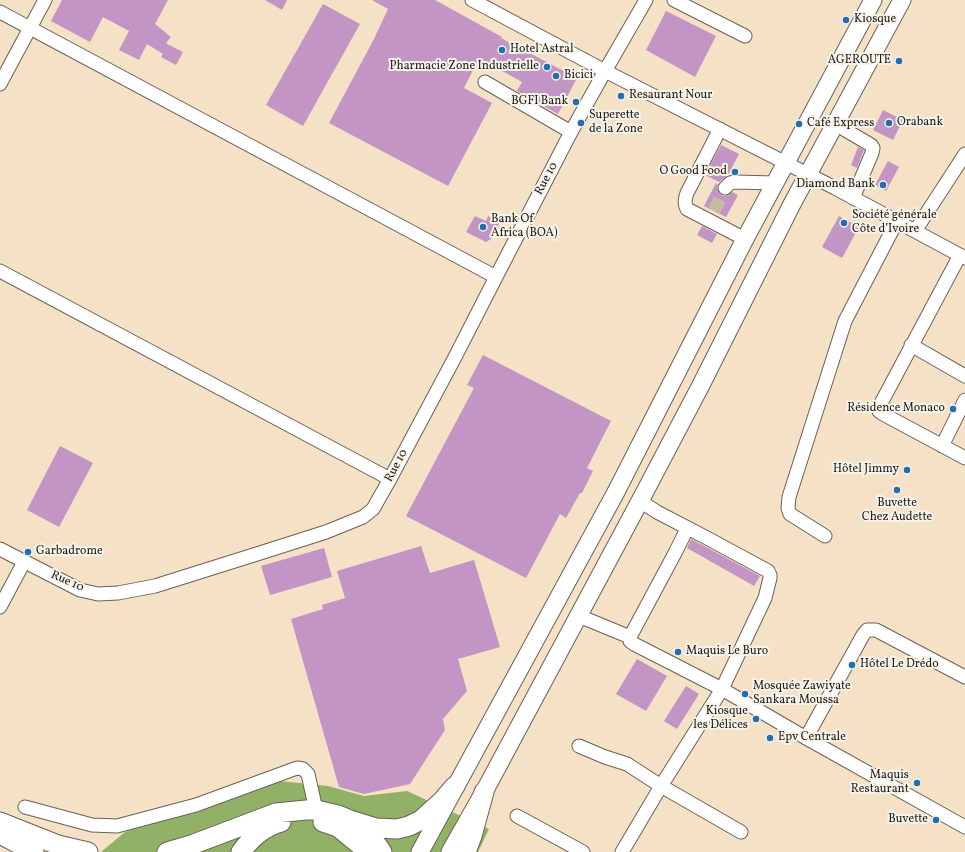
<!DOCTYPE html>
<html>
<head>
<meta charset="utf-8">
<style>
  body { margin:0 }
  canvas { display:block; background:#f4e1c6 }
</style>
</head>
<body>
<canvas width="965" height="852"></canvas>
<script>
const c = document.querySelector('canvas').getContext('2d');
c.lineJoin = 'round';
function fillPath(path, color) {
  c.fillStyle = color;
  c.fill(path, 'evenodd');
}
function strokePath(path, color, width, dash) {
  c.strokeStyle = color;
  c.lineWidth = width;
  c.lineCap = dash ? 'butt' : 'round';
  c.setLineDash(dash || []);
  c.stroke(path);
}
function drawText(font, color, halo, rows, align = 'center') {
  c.font = font + ' Vollkorn,serif';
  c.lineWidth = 4;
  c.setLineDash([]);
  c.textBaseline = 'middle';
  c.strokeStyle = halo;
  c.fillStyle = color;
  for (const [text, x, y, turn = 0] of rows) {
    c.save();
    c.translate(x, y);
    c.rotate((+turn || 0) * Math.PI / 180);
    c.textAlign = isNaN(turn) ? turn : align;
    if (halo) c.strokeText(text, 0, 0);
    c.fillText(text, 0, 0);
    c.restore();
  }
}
const forest = new Path2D(`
  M270,780L328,786L364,796L407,791L489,829L478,852H101L125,832Z`);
const building = new Path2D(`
  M62,0H168L155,24L171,37L166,43L168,44H167L183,52L176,65L161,57L163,54L147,44L139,60L119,50L129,31L103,17L90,42L51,21Z
  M265,0H287L282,10Z
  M372,0H435L502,37L501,38L577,78L558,114L517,91L522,82L479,58L464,88L492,103L448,186L329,123L374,39L388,9Z
  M323,4L360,24L303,126L266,105Z
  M666,11L716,36L695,77L646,50Z
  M883,110L903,120L893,140L873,130Z
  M721,145L739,154L728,175L719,182L705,175Z
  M858,147L864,150L857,168L851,165Z
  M888,161L899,167L886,191L875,185Z
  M716,183L718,185L717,190L720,194L723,196H727L732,192L738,195L726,217L704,206Z
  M475,216L486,221L488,216L500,222L491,239L486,242L466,232Z
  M839,216L859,227L842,258L822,247Z
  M702,226L717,234L712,243L697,235Z
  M483,355L611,421L587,468L593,471L582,493H580L566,518L560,514L526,578L406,516L474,388L467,385Z
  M60,446L93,463L59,527L27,510Z
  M691,539L760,576L754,586L687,548Z
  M421,546L430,573L474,560L500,647L458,659L467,691L443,719L445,730L410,784L364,794L339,787L291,619L323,609L322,605L345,598L337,571Z
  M324,548L332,577L270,595L261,566Z
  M637,659L667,676L646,711L616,694Z
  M686,686L699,694L677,729L664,721Z`);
const minorTunnel = new Path2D(`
  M714,211L725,188`);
const minor = new Path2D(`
  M472,0L605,71L835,188L965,258
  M674,0L745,36
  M0,12L496,277
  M485,82L571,132
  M0,84L45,0
  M835,124L871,145L873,148L872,153L853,198
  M720,129L687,193C685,199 684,203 687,209L745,239
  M725,188L730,183L734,182L775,183
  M915,231L965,154
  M960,255L879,407V411L883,414L965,458
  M0,271L390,479
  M911,345L965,376
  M942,446L965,400
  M687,529L675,553L630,637V641L634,644L722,689L806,738L965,827
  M825,536L790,514L788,508L789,497L845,321L897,221
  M0,549L80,590L98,594L118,593L155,586L260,553L326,532L363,517L373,509L390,479L454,359L496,277L571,132L605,71L646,0
  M0,607L24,562
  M579,616L630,637
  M806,738L863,635L867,630H876L965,677
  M579,746L605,757L627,764L661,786L741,832
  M25,807L92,825L117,826L196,805L297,768L303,769L308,774L316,810
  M517,816L583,852
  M622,852L661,786L722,689L765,598L770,578V575L768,571L707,538L657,512L640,501`);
const major = new Path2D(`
  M420,852L616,492L745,239L873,0
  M450,852L484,792L640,501L701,385L792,204L902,0`);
const highway = new Path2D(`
  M0,822L58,845L88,852
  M323,822L338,827L360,845L366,852
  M356,825C366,833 375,841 382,852
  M0,834L34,852
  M167,852L194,844L276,813L306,810H316L338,815L350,820L376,828L397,829L409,826L421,820L442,801L455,786
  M241,852C250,839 265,826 281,822
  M466,852L472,836L484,792`);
const markers = [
  [846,20,4,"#1f6fb2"],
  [502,50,4,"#1f6fb2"],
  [899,61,4,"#1f6fb2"],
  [547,67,4,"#1f6fb2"],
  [556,76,4,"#1f6fb2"],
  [621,96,4,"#1f6fb2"],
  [576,102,4,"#1f6fb2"],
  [581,123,4,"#1f6fb2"],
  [889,123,4,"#1f6fb2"],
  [799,124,4,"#1f6fb2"],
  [735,172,4,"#1f6fb2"],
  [883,185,4,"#1f6fb2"],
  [844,223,4,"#1f6fb2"],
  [483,227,4,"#1f6fb2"],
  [953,409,4,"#1f6fb2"],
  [907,470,4,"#1f6fb2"],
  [897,490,4,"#1f6fb2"],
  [28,552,4,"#1f6fb2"],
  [678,652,4,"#1f6fb2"],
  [852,665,4,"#1f6fb2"],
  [745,694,4,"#1f6fb2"],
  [756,719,4,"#1f6fb2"],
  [770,738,4,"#1f6fb2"],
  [917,783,4,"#1f6fb2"],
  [936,820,4,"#1f6fb2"]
];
const poiNames = [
  ["Kiosque",854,20],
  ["Hotel Astral",510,50],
  ["AGEROUTE",891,61,"right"],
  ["Pharmacie Zone Industrielle",539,67,"right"],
  ["Bicici",564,76],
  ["Resaurant Nour",629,96],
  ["BGFI Bank",568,102,"right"],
  ["Superette",589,116],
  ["de la Zone",589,130],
  ["Orabank",897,123],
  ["Café Express",807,124],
  ["O Good Food",727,172,"right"],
  ["Diamond Bank",875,185,"right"],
  ["Société générale",852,216],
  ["Côte d’Ivoire",852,230],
  ["Bank Of",491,220],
  ["Africa (BOA)",491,234],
  ["Résidence Monaco",945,409,"right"],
  ["Hôtel Jimmy",899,470,"right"],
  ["Buvette",897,504,"center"],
  ["Chez Audette",897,518,"center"],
  ["Garbadrome",36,552],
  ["Maquis Le Buro",686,652],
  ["Hôtel Le Drédo",860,665],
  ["Mosquée Zawiyate",753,687],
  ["Sankara Moussa",753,701],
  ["Kiosque",748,712,"right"],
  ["les Délices",748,726,"right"],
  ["Epv Centrale",778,738],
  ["Maquis",909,776,"right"],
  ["Restaurant",909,790,"right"],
  ["Buvette",928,820,"right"]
];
const streetNames = [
  ["Rue 10",547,179,-62],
  ["Rue 10",397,466,-62],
  ["Rue 10",67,582,24]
];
fillPath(forest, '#91b266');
fillPath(building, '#c295c5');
strokePath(minorTunnel, '#c9baa4', 13, [13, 6]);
strokePath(minor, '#686158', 15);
strokePath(major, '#686158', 19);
strokePath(highway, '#686158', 21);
strokePath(minor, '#fff', 13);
strokePath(major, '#fff', 17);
strokePath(highway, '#fff', 19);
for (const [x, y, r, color] of markers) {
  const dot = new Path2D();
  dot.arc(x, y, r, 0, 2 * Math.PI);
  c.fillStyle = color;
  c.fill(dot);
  strokePath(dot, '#f7f3e8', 1.5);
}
drawText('12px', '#1c1c1c', '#f7f3e8', poiNames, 'left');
drawText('12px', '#1c1c1c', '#f7f3e8', streetNames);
</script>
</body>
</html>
